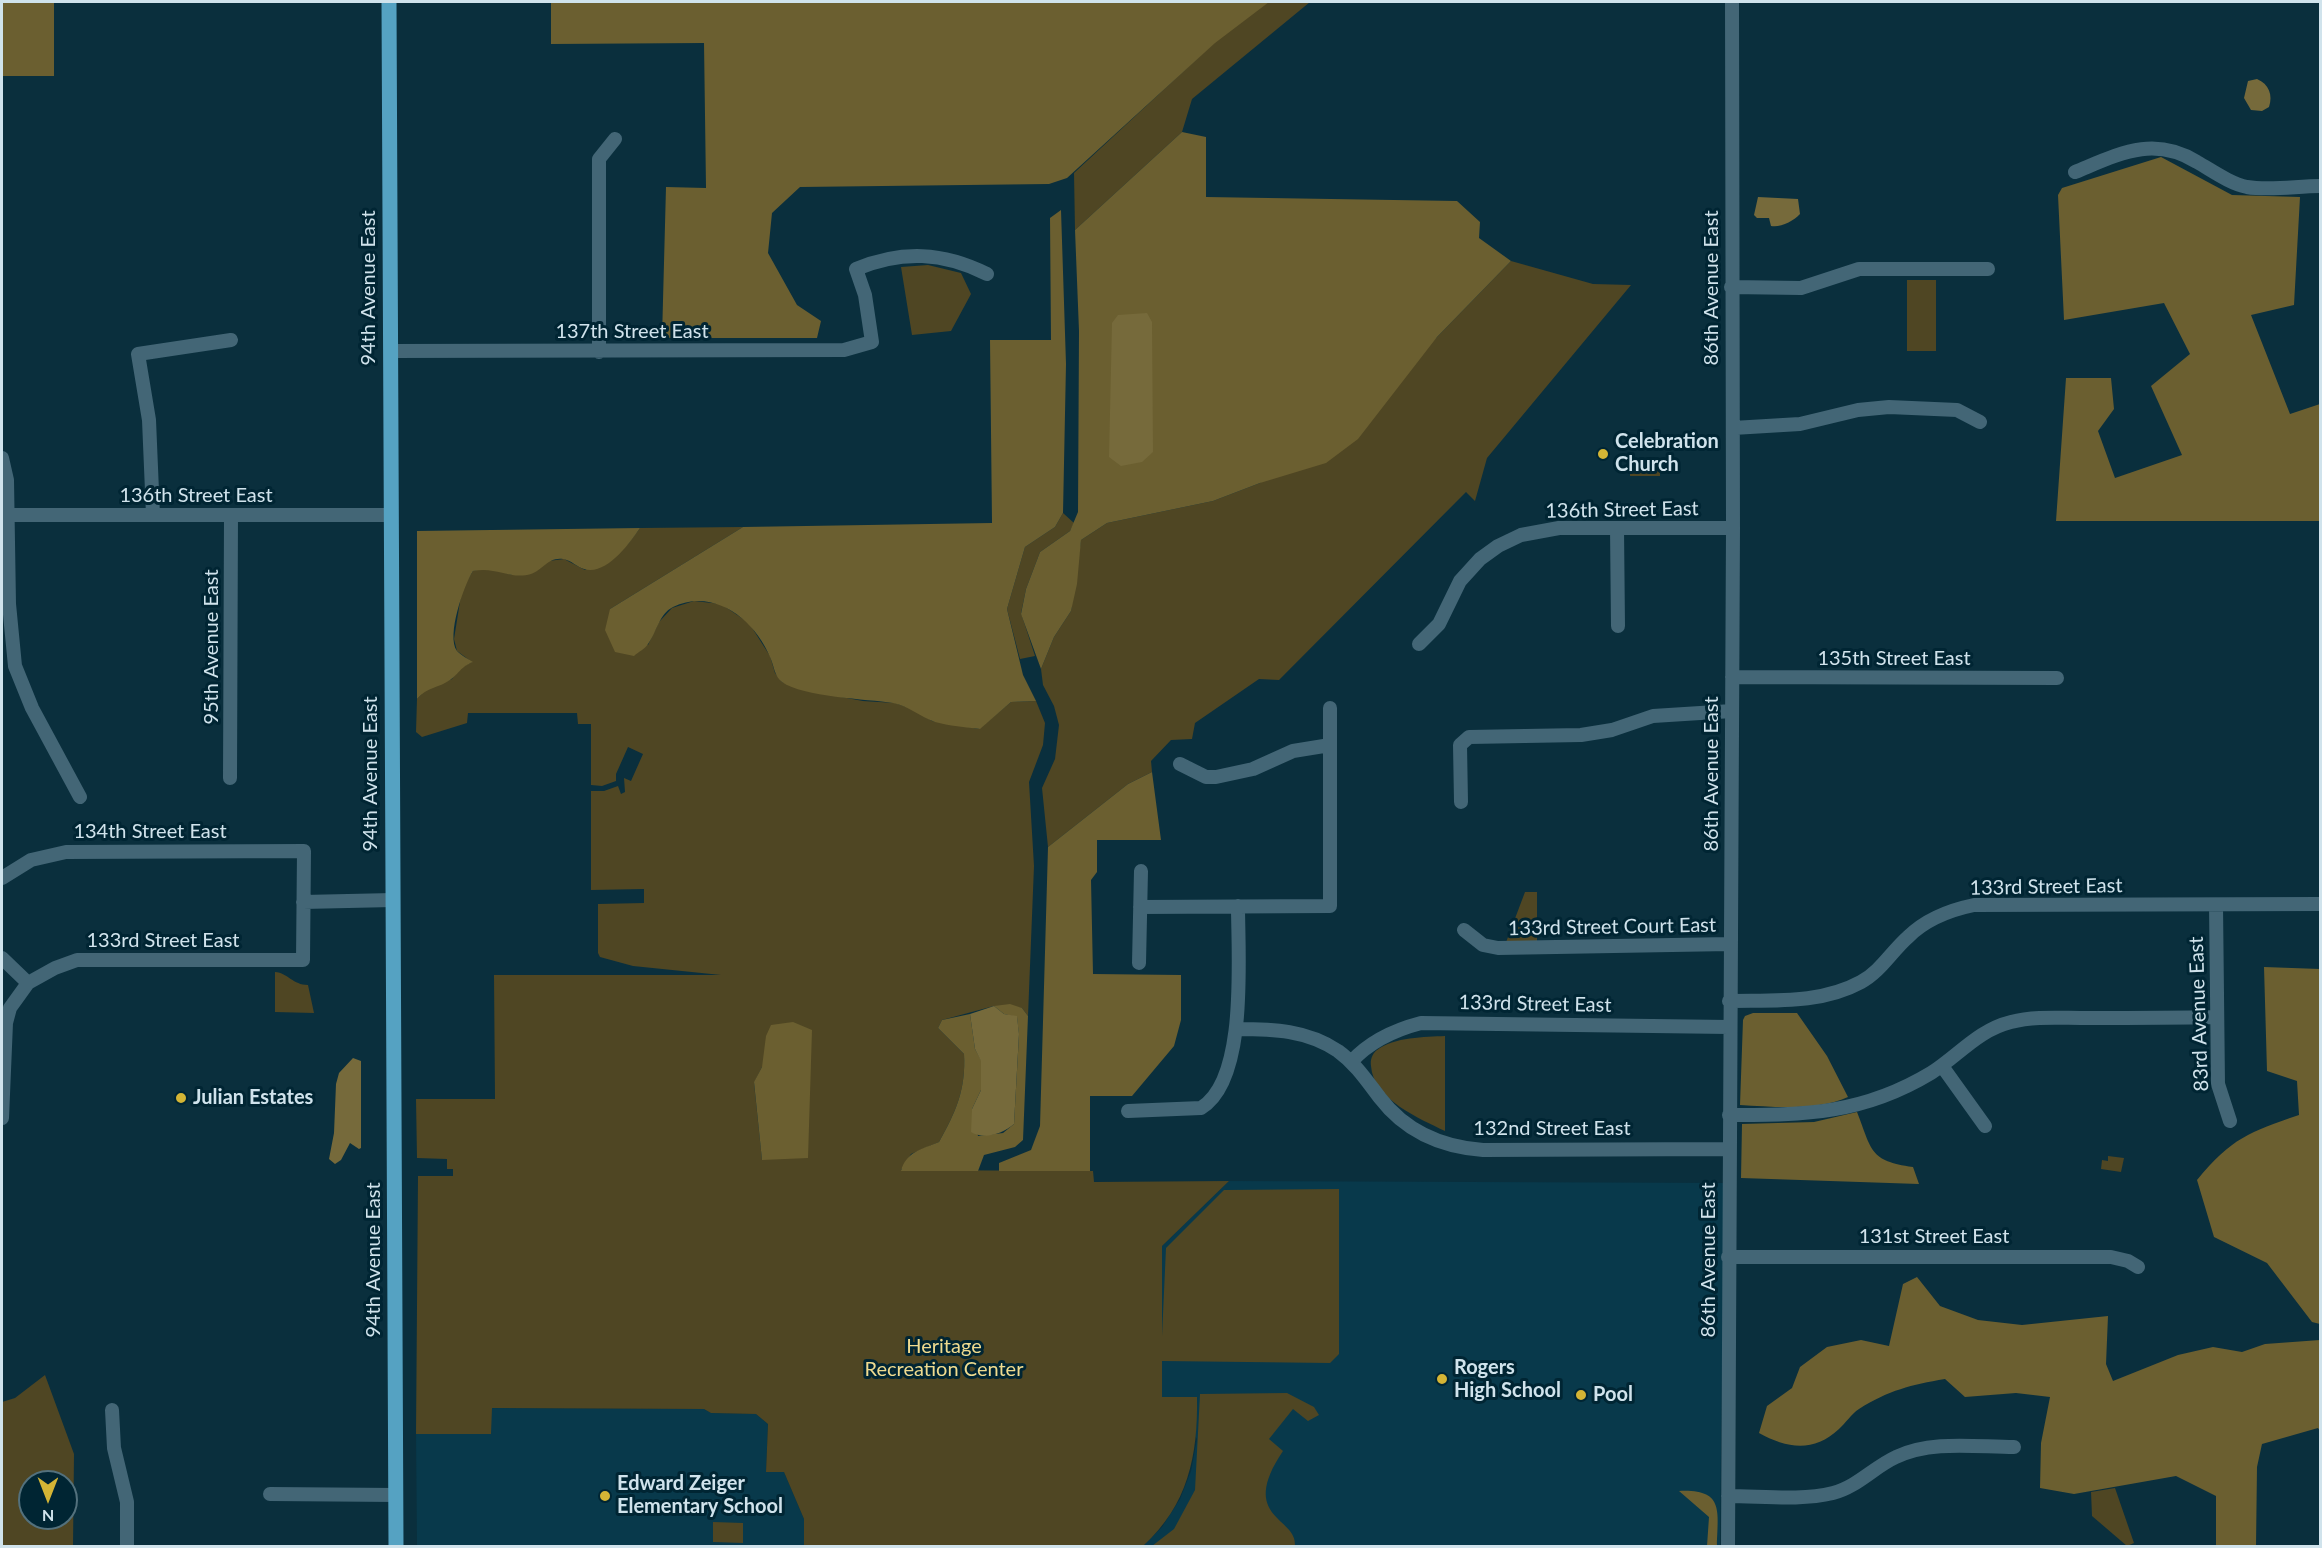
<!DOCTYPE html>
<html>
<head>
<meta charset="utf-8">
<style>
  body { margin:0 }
  #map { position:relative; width:2322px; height:1548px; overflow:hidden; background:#0a2f3d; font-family:Lato,sans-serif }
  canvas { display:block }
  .frame { position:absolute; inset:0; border:3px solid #d0e3ec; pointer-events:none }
  .north { position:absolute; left:18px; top:1470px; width:60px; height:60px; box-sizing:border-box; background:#002533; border:2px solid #53717d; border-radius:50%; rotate:180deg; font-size:16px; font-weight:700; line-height:24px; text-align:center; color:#d0e3ec }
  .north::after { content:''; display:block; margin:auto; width:21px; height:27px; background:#d4b535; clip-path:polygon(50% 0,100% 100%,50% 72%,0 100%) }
</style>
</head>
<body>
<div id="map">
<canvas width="2322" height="1548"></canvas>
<div class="frame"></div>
<div class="north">N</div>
</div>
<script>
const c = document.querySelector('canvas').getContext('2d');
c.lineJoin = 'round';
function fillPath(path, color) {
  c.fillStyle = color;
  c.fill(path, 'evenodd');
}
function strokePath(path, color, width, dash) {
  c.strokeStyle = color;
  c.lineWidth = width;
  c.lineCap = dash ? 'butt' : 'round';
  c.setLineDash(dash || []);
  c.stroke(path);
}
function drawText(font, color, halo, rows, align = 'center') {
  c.font = font + ' Lato,sans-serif';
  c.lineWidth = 6;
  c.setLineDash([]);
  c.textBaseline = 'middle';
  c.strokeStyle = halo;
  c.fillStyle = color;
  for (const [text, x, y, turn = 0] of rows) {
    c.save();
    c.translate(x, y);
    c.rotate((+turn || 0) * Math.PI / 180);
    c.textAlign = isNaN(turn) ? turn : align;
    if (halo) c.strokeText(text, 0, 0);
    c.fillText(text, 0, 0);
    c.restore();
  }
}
const built = new Path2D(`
  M1229,1181L1724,1183L1720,1546H1143L1162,1527L1180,1499L1191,1471L1197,1439L1162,1397V1246Z
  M491,1408L704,1409L711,1413L756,1414L768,1424L766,1471L784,1472L804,1519V1546H417L416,1434H491Z`);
const green = new Path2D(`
  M1066,2H1310L1192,99L1182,132L1075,230L1074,173L1214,43Z
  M1511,261L1593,284L1631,285L1487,458L1475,501L1466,492L1279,680L1259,679L1195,723L1192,739L1171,740L1151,761L1152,772L1128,784L1048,847L1042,788L1055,759L1059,725L1054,706L1043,685L1041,669L1054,637L1071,611L1081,540L1107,523L1213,501L1260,483L1437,337Z
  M928,265L961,273L971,294L951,331L912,335L901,267Z
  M1907,280H1936V351H1907Z
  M1660,461V476H1630V462Z
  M1063,513L1074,523L1070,531L1040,552L1026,589L1021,613L1035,656L1020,659L1007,609L1025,547L1055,527Z
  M743,527L610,609L648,645L659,622L672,608L694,601L721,604L749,623L770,656L775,673L782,682L809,691L863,701L895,703L915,710L932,721L979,729L1011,702L1036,701L1045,723L1043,745L1029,782L1034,866L1028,1016L1022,1008L994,1006L942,1020L938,1028L964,1054C966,1089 956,1112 939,1142L911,1154L901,1170L1093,1171L1094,1182L1229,1181L1162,1246V1336L1166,1248L1224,1190L1339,1189V1354L1330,1363L1162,1361V1397H1197C1198,1456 1188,1505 1143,1546H804V1519L784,1472H766L768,1424L756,1414L711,1413L704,1409L492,1408L491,1434H416L418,1176H453V1169H447V1159L417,1158L416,1099H495L494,975H721L633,966L600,957L598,953V904L644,903V889L591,890V791H604L618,786L621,794L625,792L624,778L631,781L643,754L628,747L616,774V781L602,786L591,785V724H578L577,713H468L467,723L422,737L416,732L417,699L425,690L452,679L460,668L472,662L457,651L454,639L462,589L473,571L488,567L512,575L532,573L548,561L564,559L585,570L628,544L640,528ZM762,1067V1160L754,1083Z
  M1525,892H1537V945H1505Z
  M275,972C288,973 293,985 308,985L314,1013L275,1012Z
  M1445,1036V1131C1420,1119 1373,1099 1371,1066C1370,1060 1372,1054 1377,1050C1394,1037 1425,1037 1445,1036Z
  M2108,1156L2124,1158L2121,1172L2101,1169L2102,1160L2108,1161Z
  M45,1375L74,1454L73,1546H2V1402L15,1398ZM30,1482H66V1518H30Z
  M1287,1393L1314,1407L1319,1415L1308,1421L1293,1409L1269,1439L1283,1451C1237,1519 1298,1517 1295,1546H1152L1174,1529L1195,1490L1200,1394Z
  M2115,1488L2134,1543L2127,1546L2092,1516L2091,1492Z
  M713,1522L743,1523V1543L713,1542Z`);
const forest = new Path2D(`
  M2,2H54V76H2Z
  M551,2H1269L1215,43L1067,178L1049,184L800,187L772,213L768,253L797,305L821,321L817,338H662L666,187L706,188L704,43L551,44Z
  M1182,132L1206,137V197L1457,201L1480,222L1479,238L1511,261L1437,337L1358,439L1326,463L1260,483L1213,501L1107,523L1081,540L1077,584L1071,611L1054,637L1041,669L1021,614L1026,589L1040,552L1070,531L1078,512L1079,331L1075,230Z
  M2161,157L2232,195L2300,197L2294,305L2251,315L2290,414L2320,404V521H2056L2066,378H2111L2114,409L2098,431L2115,478L2182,455L2151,386L2190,354L2164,303L2064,320L2058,195L2062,188Z
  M1061,210L1066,364L1063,513L1055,527L1025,547L1007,609L1023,675L1036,701L1011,702L980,729C965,727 949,726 935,722C920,717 909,706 893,703C867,699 803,697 782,682C774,676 774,665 770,657C755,620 714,587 673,607C659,614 657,632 648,644C645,649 638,652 634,656L615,652L605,630L610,609L743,527L992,523L990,340H1051L1050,218Z
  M640,528C629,544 606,576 584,569C577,567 571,560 563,559C548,557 543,570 531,574C510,580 496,566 473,571C464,585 446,636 457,651C461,655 468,659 473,662C459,668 460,673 450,680C439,688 427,687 417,699V531Z
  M1152,772L1161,840H1097V872L1091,880L1093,974L1181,975V1020L1174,1046L1132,1096H1090V1171H999V1163L1031,1150L1040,1126L1048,847L1128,784Z
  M2264,967L2320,969V1324L2312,1322L2267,1263L2214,1237L2197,1180C2232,1138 2249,1132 2299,1115L2297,1081L2267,1071Z
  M1010,1004L1022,1008L1028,1016L1023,1140L1015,1147L984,1155L978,1171H901C906,1152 922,1149 939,1142C956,1112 966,1089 964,1054L938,1028L942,1020L970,1014L975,1049L981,1060V1090L972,1109L978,1136L1003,1133L1014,1124L1019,1035L1017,1017L1004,1014L994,1006Z
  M1753,1013H1797L1827,1056L1848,1097C1817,1111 1774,1107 1740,1105L1743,1020L1745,1016Z
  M793,1022L812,1030L808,1158L762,1160L754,1082L762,1067L766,1036L771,1025Z
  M1857,1112C1872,1150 1869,1161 1913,1167L1919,1184L1741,1178L1742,1124L1814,1122Z
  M1917,1277L1940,1306L1978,1320L2022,1325L2108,1316L2106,1364L2113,1381L2178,1355L2213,1347L2242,1352L2265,1344L2320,1340V1431L2318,1428L2262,1444L2257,1467L2256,1546H2216V1496L2176,1476L2074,1494L2040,1488L2041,1443L2050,1397L2016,1393L1965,1397L1945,1379C1911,1385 1889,1390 1859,1409C1851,1414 1846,1423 1839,1429C1814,1453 1786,1448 1759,1433L1767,1406L1792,1388L1800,1367L1827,1347L1861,1340L1889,1346L1903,1284Z
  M1679,1491C1724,1489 1718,1510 1717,1546H1707L1709,1517Z`);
const water = new Path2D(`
  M2257,79C2269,84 2273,95 2269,107L2262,111L2251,110L2244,98L2248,81Z
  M1758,197L1798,199L1800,214C1794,221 1780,228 1771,226L1769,218H1757L1754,215Z
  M1147,313L1152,322L1153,452L1142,462L1121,466L1109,457L1112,323L1118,315Z
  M994,1006L1004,1014L1017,1016L1019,1034L1014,1124C1002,1134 984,1140 971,1132L972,1109L981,1090V1061L975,1049L970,1014Z
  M353,1058L361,1061V1148L359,1149L350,1143L341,1160L335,1164L329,1159L334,1133L336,1084L339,1073Z`);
const minor = new Path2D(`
  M2075,172C2119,154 2153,135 2197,162C2213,171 2229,183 2247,187C2270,191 2297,186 2320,186
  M1731,287L1801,288L1859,269H1988
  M391,351L844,350L872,342L865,295L856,269C902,250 943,252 987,274
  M599,352V159L615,139
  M1733,428L1800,424L1858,410L1889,407L1957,410L1980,422
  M2,458L7,480L9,604L15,666L32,708L80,797
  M2,515H391
  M153,515L149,420L138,354L231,340
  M1617,528L1618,626
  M1419,644L1439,624L1460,581L1480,559L1498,546L1521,535L1559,528H1733
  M1732,677L2057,678
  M1180,764L1206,777H1216L1253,769L1293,751L1330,745
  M230,778L231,515
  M1461,802L1460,745L1469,737L1581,735L1612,730L1653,716L1732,711
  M2,878L31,860L66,852L304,851L303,960H77L55,968L28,983
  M303,902L393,900
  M2216,905L2218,1084L2230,1121
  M1140,907L1330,906V708
  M1464,930L1483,945L1498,948L1730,944
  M2,958L28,983L10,1008L6,1023L2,1118
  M1139,963L1141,871
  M1729,1001C1774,1000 1821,1004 1861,982C1880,972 1892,951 1908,937C1926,919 1950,910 1974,905L2320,904
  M1237,1029C1273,1029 1307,1030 1338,1051C1356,1064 1367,1081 1380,1098C1406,1132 1442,1147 1483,1150L1728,1149
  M1351,1062C1370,1041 1394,1030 1421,1023L1729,1027
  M1942,1066L1985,1126
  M1128,1111L1201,1108C1248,1080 1238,956 1238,906
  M1729,1115C1806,1115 1863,1114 1931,1073C1958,1056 1978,1030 2011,1022C2034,1016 2059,1018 2083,1018C2128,1018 2172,1018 2216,1017
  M1728,1257H2111L2128,1261L2138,1267
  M112,1410L114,1448L127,1502V1546
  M270,1494L396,1495
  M1728,1496C1762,1496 1800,1501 1833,1493C1857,1487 1874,1467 1896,1457C1931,1440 1976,1447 2014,1447
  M1728,1546L1733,528L1732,2`);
const major = new Path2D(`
  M389,2L396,1546`);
const markers = [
  [1603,454,6,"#d4b535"],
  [181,1098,6,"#d4b535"],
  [1442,1379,6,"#d4b535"],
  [1581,1395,6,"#d4b535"],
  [605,1496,6,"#d4b535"]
];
const streetNames = [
  ["94th Avenue East",369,288,-90],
  ["86th Avenue East",1712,288,-90],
  ["137th Street East",632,332],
  ["136th Street East",196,496],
  ["136th Street East",1622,510,-1],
  ["95th Avenue East",212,647,-90],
  ["135th Street East",1894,659],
  ["94th Avenue East",371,774,-90],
  ["86th Avenue East",1712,774,-90],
  ["134th Street East",150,832],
  ["133rd Street East",2046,887,-1],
  ["133rd Street Court East",1612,927,-1],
  ["133rd Street East",163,941],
  ["133rd Street East",1535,1004,1],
  ["83rd Avenue East",2199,1014,-92],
  ["132nd Street East",1552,1129],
  ["131st Street East",1934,1237],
  ["94th Avenue East",374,1260,-90],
  ["86th Avenue East",1709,1260,-90]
];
const poiNames = [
  ["Celebration",1615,442],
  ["Church",1615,465],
  ["Julian Estates",193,1098],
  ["Rogers",1454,1368],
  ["High School",1454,1391],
  ["Pool",1593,1395],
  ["Edward Zeiger",617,1484],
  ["Elementary School",617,1507]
];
const parkNames = [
  ["Heritage",944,1347],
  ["Recreation Center",944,1370]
];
fillPath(built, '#08394b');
fillPath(green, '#4f4623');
fillPath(forest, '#6b5f30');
fillPath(water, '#766a3b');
strokePath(minor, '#436676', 14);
strokePath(major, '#55a2c2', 15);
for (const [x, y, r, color] of markers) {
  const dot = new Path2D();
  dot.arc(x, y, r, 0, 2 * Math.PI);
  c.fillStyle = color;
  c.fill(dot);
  strokePath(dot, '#002533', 2);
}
drawText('20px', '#d0e3ec', '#002533', streetNames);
drawText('bold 20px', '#d0e3ec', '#002533', poiNames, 'left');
drawText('20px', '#efdb8f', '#002533', parkNames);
</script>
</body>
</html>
